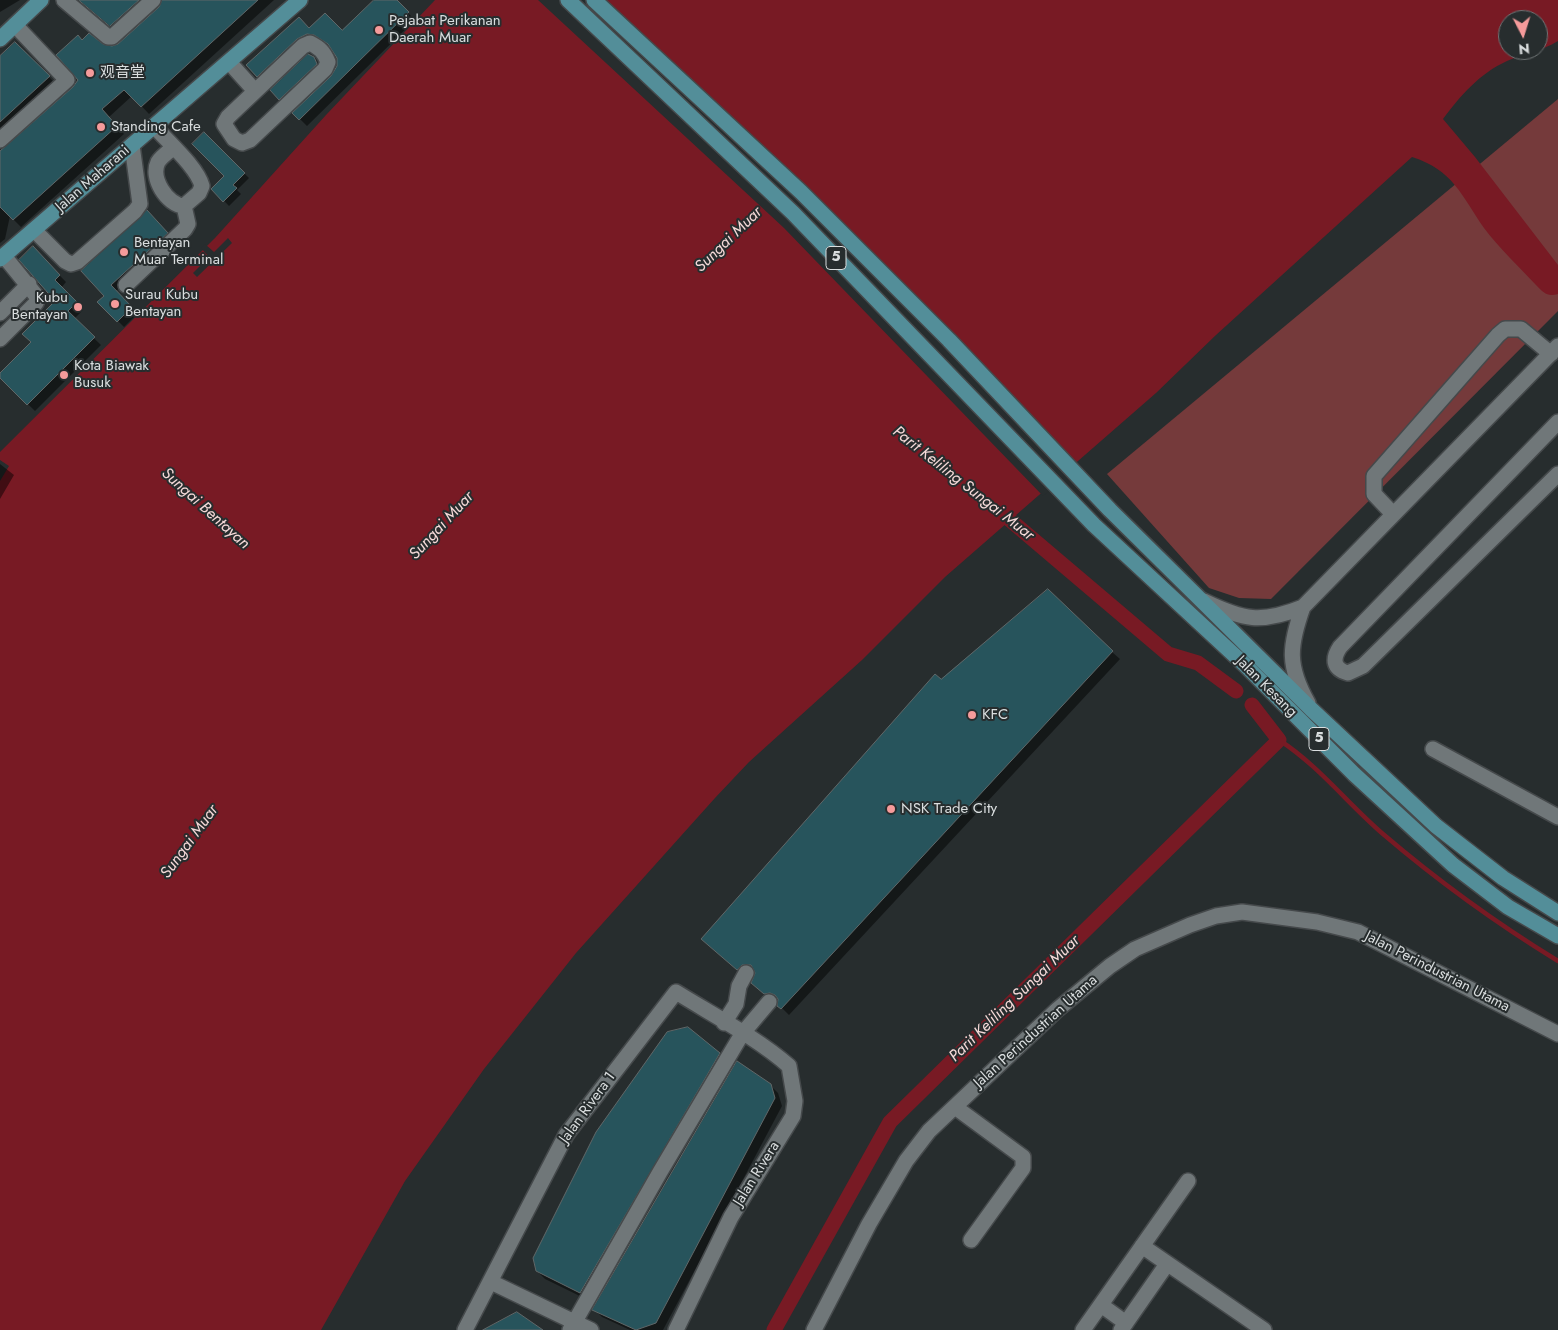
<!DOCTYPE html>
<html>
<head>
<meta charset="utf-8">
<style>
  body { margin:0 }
  #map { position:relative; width:1558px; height:1330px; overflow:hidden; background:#272d2e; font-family:Jost,sans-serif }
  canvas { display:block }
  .north { position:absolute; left:1498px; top:10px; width:50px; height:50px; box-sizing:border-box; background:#272d2e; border:1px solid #6f7475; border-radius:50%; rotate:175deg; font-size:14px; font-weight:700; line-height:20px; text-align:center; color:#dadedf }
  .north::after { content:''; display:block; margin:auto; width:18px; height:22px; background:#f59b9b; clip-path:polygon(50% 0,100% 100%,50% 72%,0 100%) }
</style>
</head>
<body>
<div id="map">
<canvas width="1558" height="1330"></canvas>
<div class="north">N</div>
</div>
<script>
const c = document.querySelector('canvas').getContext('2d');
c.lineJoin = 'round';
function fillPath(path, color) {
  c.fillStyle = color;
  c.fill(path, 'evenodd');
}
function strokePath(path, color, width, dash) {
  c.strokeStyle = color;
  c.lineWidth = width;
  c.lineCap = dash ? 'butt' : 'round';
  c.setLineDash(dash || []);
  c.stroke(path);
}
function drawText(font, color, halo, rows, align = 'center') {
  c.font = font + ' Jost,"Noto Sans SC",sans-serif';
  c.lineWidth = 4;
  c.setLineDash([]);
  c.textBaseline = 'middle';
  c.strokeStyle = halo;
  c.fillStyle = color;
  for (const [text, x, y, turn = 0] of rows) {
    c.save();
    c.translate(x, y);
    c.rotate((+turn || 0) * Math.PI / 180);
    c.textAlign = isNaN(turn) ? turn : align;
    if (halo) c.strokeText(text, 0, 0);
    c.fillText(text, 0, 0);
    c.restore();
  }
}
const green = new Path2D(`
  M1558,99V311L1271,599L1239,598L1209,588L1107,474Z`);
const water = new Path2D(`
  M435,0H1558V41C1542,51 1523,54 1507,61C1480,73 1460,96 1443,119L1475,157L1558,265V294C1547,297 1544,293 1536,285C1519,267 1499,248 1484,228C1461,195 1453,170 1412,157L1216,335L1156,393L945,577L862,660L749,762L715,798L576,953L484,1069L405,1181L321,1330H0V481L9,466L0,460V452L215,238L326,115ZM1508,20H1538V50H1508Z`);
const pier = new Path2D(`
  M538,0H606L798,185L1078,464L1043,496L784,228Z
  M228,238L232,243L197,277L193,273L209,257L201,248L205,244L214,252Z`);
const shadow = new Path2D(`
  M0,0H20L0,12Z
  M78,0H156L118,33Z
  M163,0H274L149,114L132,96L109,117L124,134L21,227L10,216L5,239L0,243V153L74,88L80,80L82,41L112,48L118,45L160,8Z
  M376,0H395L415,20L307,126L294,113L332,77L338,66V58L331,47L323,41H314L265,83L248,65L309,30L342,32Z
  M15,43L56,84L0,137V58Z
  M311,56L324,72L288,106L272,90Z
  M204,134L249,178L237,190L241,194L229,206L213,189L226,176Z
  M147,212L172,239L115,292L137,314L124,327L99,302L105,296Z
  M33,248L66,282L61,288L83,310L74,319L101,345L35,411L0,377L33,342L57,301Z
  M0,464L14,475L0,499Z
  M1112,652L1120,659L789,1015L779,1005V1000L773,1001L761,990L757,972H749L745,977L710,946L941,680Z
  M719,1054L727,1062L588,1300L545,1279L537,1271Z
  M770,1085L778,1093L782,1106L663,1330H630L602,1317L594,1309Z`);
const stream = new Path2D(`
  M1279,740C1318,765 1348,804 1383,834C1438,881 1496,923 1558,961`);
const canal = new Path2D(`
  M996,508L1168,654L1198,663L1236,691
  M774,1330L890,1122L1279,740L1252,705`);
const building = new Path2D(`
  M79,0H139L110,26Z
  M162,0H258L141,107L124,90L102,109L117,126L13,220L0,207V151L73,87L78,80L56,55L78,35L82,40L89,33L103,44L112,46L118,44L159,7Z
  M374,0H397L409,12L299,120L292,113L331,76L337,66V58L328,44L314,35L307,34L297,39L257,77L246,65L299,17L309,28L325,13L342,30Z
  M15,42L50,76L0,122V56Z
  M308,54L314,57L317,64L279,100L270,90Z
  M204,132L245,173L233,185L237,188L223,202L211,189L224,176L192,144Z
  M147,210L168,233L111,285L132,307L117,322L97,302L104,296L81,271Z
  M33,246L60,275L55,280L77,302L68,311L95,337L27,405L0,378V373L31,342L22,334L55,301L19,260Z
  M1048,589L1113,651L781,1009L777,1006L778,999L775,995L770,993L764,994L751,983L755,973L751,965H742L737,970L701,939L935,674L941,679Z
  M688,1027L720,1053L580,1293L536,1271L533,1258L596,1132L667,1032Z
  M737,1061L771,1084L775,1098L656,1323L636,1330L592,1310Z
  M517,1312L543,1330H483Z`);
const minor = new Path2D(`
  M64,0L108,37H112L153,0
  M310,43C320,48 324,52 328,62L325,69L250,140L242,143L234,139L224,124L228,117L303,46Z
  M229,62L255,91
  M154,126C168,142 197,167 202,186L199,193L184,206C167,205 150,178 158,162C161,157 168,152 173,148
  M0,140L67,80L15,25
  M34,230L65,261L71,264L77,262L135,211L140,204L132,145
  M126,285L185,229L188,224L184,206
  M0,313L29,284
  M0,339L36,303L38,298L4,256
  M1558,422L1340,647C1332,659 1333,669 1348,673L1363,666L1558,474
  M1393,514L1374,494V476L1498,335L1505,329H1521L1551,354
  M1204,601C1243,620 1261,624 1303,607L1558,346
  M1303,607C1289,646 1287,666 1308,703
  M1433,749L1558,817
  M724,1023L736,1004L739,986L746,973
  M955,1107L1023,1157V1168L971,1240
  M1142,1246L1264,1330
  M491,1282L591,1330
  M1101,1305L1126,1323
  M465,1330L566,1135L676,992C713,1015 757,1038 789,1066L795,1101L793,1116L731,1217L676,1330
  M570,1330L660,1172L742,1034L769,1002
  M814,1330L869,1224L906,1161L929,1131L1058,1009L1110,966L1135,949L1190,925L1216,916L1242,912L1317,922L1358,932L1558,1034
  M1083,1330L1188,1181
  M1121,1330L1167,1264`);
const major = new Path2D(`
  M568,0L793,213L1094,525L1245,665L1354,774L1453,865L1508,907L1558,936
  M594,0L801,192L949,340L1110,510L1311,709L1436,826L1503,878L1558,913
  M0,39L41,0
  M0,259L300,0`);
const markers = [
  [379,30,5,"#f59b9b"],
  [90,73,5,"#f59b9b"],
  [101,127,5,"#f59b9b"],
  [124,252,5,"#f59b9b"],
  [115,304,5,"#f59b9b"],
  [78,307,5,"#f59b9b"],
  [64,375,5,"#f59b9b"],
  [972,715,5,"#f59b9b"],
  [891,809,5,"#f59b9b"]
];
const shields = [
  [836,258,20],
  [1319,739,20]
];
const shieldNames = [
  ["5",836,258],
  ["5",1319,739]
];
const poiNames = [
  ["Pejabat Perikanan",389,21],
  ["Daerah Muar",389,38],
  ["观音堂",100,73],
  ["Standing Cafe",111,127],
  ["Bentayan",134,243],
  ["Muar Terminal",134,260],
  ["Surau Kubu",125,295],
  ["Bentayan",125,312],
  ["Kubu",68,298,"right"],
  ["Bentayan",68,315,"right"],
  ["Kota Biawak",74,366],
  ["Busuk",74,383],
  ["KFC",982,715],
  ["NSK Trade City",901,809]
];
const streetNames = [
  ["Jalan Maharani",93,179,-41],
  ["Jalan Kesang",1266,687,45],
  ["Jalan Perindustrian Utama",1437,972,27],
  ["Jalan Perindustrian Utama",1036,1032,-42],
  ["Jalan Rivera 1",588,1108,-54],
  ["Jalan Rivera",757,1174,-58]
];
const waterNames = [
  ["Sungai Muar",729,240,-44],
  ["Parit Keliling Sungai Muar",963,484,38],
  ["Sungai Bentayan",205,509,42],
  ["Sungai Muar",442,526,-47],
  ["Sungai Muar",190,842,-54],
  ["Parit Keliling Sungai Muar",1015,999,-44]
];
fillPath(green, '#753a3b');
fillPath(water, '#781a24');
fillPath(pier, '#272d2e');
fillPath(shadow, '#0007');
strokePath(stream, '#781a24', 4.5);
strokePath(canal, '#781a24', 15);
fillPath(building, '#27545c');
strokePath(building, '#606768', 1);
strokePath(minor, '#45494b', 18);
strokePath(major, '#45494b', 18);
strokePath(minor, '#707779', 15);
strokePath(major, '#538e99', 15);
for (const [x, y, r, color] of markers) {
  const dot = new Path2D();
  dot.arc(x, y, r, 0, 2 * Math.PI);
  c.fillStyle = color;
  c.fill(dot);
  strokePath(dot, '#272d2e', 2);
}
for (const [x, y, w] of shields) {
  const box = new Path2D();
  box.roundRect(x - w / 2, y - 11.5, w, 23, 4);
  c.fillStyle = '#272d2e';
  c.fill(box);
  strokePath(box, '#dadedf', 1);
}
drawText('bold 14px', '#dadedf', null, shieldNames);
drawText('15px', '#dadedf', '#272d2e', poiNames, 'left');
drawText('15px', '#dadedf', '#272d2e', streetNames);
drawText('italic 16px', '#f6dad9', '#272d2e', waterNames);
</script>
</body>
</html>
